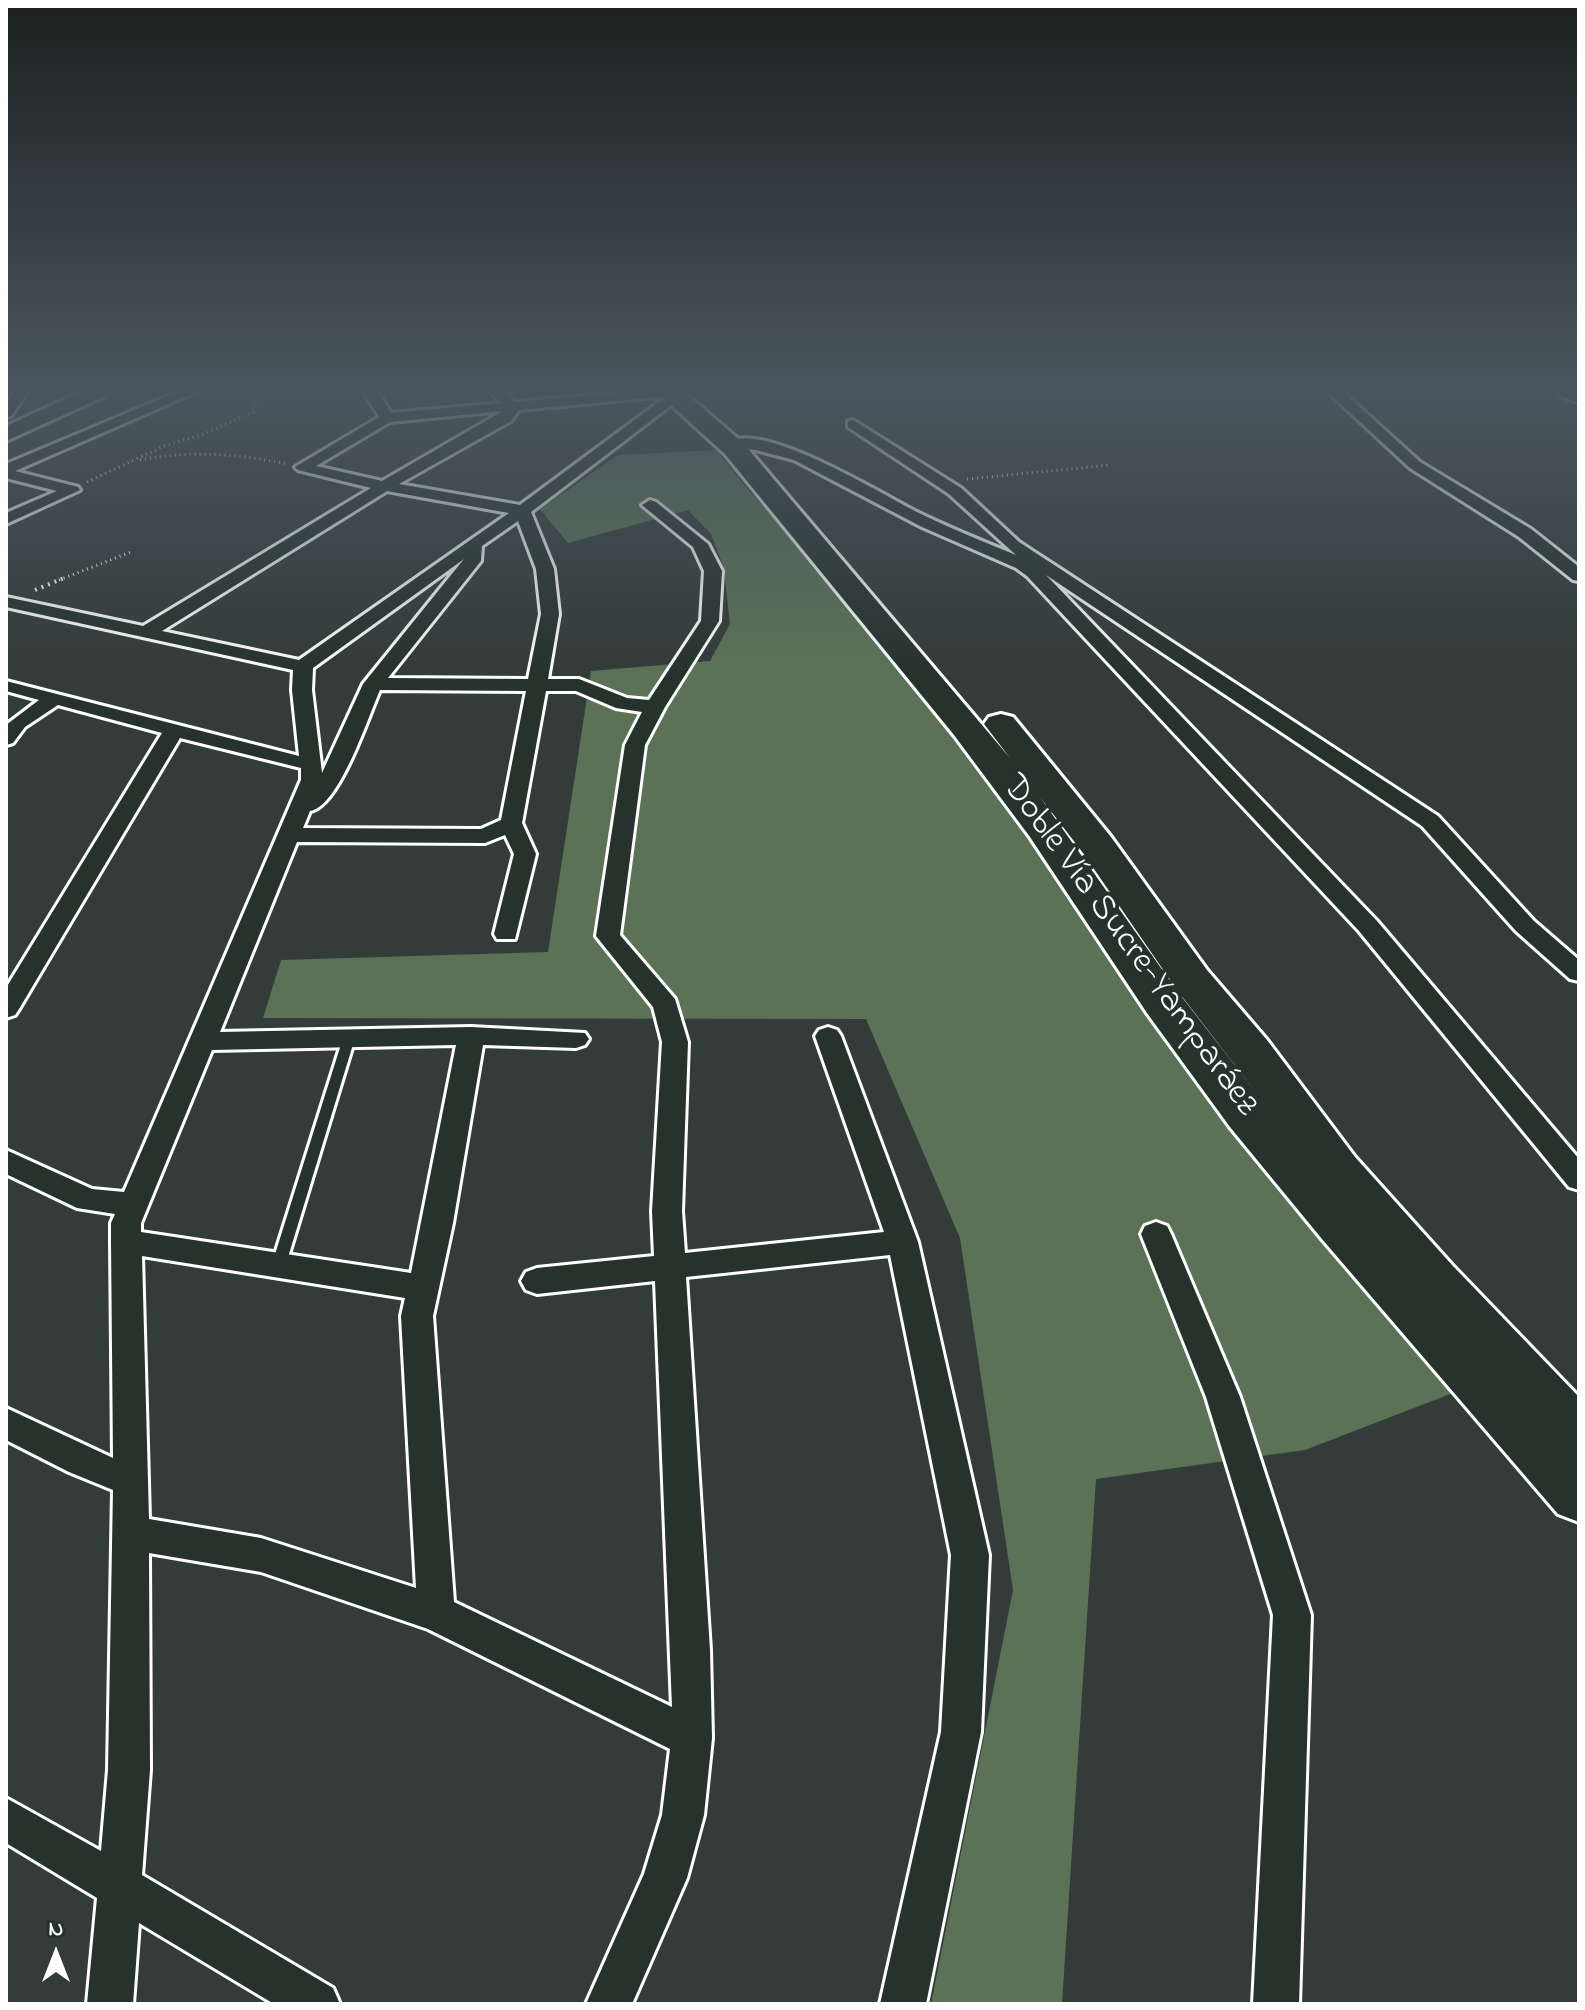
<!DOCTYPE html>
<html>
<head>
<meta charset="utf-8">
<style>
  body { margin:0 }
  #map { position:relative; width:1585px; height:2010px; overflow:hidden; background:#333c39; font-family:"Indie Flower",sans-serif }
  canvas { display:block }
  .frame { position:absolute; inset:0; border:8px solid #fff; pointer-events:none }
  .north { position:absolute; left:16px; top:1914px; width:80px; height:80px; -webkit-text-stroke:6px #26332d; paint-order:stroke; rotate:0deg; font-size:22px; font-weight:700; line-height:32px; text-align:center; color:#fff }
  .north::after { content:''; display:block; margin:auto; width:28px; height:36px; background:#fff; clip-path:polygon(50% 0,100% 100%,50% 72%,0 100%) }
</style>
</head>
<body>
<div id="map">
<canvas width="1585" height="2010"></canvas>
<div class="frame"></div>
<div class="north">N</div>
</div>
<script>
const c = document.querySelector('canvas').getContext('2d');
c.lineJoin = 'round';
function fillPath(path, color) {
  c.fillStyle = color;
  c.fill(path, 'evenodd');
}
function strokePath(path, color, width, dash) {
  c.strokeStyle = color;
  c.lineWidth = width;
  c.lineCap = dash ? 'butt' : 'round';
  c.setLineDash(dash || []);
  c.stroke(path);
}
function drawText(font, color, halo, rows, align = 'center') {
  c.font = font + ' "Indie Flower",sans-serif';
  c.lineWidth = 8;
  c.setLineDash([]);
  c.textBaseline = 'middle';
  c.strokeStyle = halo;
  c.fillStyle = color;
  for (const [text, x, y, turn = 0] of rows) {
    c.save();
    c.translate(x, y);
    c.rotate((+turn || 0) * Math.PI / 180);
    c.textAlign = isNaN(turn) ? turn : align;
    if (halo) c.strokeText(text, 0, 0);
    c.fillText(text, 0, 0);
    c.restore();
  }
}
const green = new Path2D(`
  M717,450C758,506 807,552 857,600L1458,1391L1305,1450L1096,1479L1062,2004H931L1013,1590L960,1238L866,1019L263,1018L281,960L548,952L591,671L710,661L730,624L724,568L711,534L688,510L568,543L540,509L618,455Z`);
const pathFar1 = new Path2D(`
  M140,460C190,450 238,454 288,464
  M967,479L1110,465
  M87,482L164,446L201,435L253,412L257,404L256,392
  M59,580L131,552`);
const path = new Path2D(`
  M35,590L64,578`);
const lane = new Path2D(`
  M349,1034L355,1038L285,1267L283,1271L278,1273L273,1271L271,1267L343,1038Z`);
const street = new Path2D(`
  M14,392H28L11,416L6,417V403Z
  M177,392H196L15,471L78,487L80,490L6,524V513L57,491L6,478V464Z
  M364,392H378L391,413L501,403L491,392H506L515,402L625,392H676L683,396L531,512L554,569L559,614L548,679H579L627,698L649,700L701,621L704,571L693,547L642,505L650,500L656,502L708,544L722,571L719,621L665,707L645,745L620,935L675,999L688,1042L682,1211L685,1253L884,1232L815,1036L819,1030L828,1027L837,1030L841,1036L918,1242L989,1555L981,1732L926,2004H880L941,1732L951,1555L890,1255L686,1277L710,1650L712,1738L704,1815L687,1878L632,2004H586L644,1874L662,1815L670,1749L428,1629L261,1572L149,1553L150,1770L142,1875L333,1988L340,2004H274L139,1923L133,2004H87L97,1898L6,1843V1798L101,1851L108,1770L113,1490L69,1472L6,1440V1408L113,1458L111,1242V1223L115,1214L77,1208L6,1174V1150L92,1189L124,1192L301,780V768L180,738L19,1009L15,1015L6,1018V988L162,733L58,705L25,727L13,743L6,745V725L39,700L6,691V681L299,756L292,690L293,670L6,607V597L143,626L371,488L298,470L295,467L379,417ZM667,396L520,505L399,484L511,421L519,410ZM503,411L382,481L316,466L390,422ZM387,491L509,513L299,660L162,631ZM518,521L536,569L541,614L528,679L388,678L481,561L482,546ZM464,559L363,684L322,773L312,690L313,668ZM380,690L526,691L501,820L481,829L303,828L310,811C339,807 368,717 380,690ZM546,691H576L616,708L642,712L625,745L596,936L653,1007L662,1042L652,1211L654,1256L537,1268L526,1272L521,1281L526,1290L537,1294L655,1281L672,1707L454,1602L433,1316L453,1223L483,1045L576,1048L585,1045L589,1039L585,1033L471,1027L220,1032L297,842L485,843L505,835L514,854L494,934L497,939H515L536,854L522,823ZM456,1045L411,1273L141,1232V1223L212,1050ZM142,1256L405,1298L401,1316L416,1588L261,1538L149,1519Z
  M1328,392H1343L1420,462L1531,529L1579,567V581L1573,580L1519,537L1410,468Z
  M853,420L961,488L1019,542L1438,816L1534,921L1579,960V981L1570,979L1516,931L1422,826L1046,575L1377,921L1579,1159V1190L1569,1187L1359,931L1027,576L1016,568L922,527L794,460L756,450L732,448L725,444C758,416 886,497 921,514C952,529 984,542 1016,555L949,494L848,427V421Z
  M1156,1222L1167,1226L1171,1234L1240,1397L1311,1615L1299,2004H1253L1273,1615L1206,1397L1141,1234L1145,1226Z`);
const primary = new Path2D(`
  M81,392H109L105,396L6,441V426Z
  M1557,392H1579V403L1561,396Z`);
const highway = new Path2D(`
  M657,392H684L743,443L1010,758L984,724L989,717L1001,714L1013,717L1111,837L1207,970L1267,1040L1355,1157L1452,1265L1579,1397V1522L1558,1514L1322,1239L1230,1127L1147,1013L1030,837L954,735L725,454ZM1040,797L1083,853L1177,990L1261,1099L1178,992Z`);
const streetNames = [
  ["Doble Vía Sucre-Yamparáez",1128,947,54]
];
fillPath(green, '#5b7257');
strokePath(lane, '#fff', 6);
strokePath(street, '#fff', 6);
strokePath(primary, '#fff', 6);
strokePath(highway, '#fff', 6);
strokePath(pathFar1, '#fff', 3, [1, 4]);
strokePath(path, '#fff', 4, [2, 5]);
fillPath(lane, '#26332d');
fillPath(street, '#26332d');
fillPath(primary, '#26332d');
fillPath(highway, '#26332d');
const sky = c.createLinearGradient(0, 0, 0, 673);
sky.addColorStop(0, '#1c211f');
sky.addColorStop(0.58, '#4a565f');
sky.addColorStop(1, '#4a565f00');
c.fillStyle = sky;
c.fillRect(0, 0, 1585, 673);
drawText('36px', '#fff', '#26332d', streetNames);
</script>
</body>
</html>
